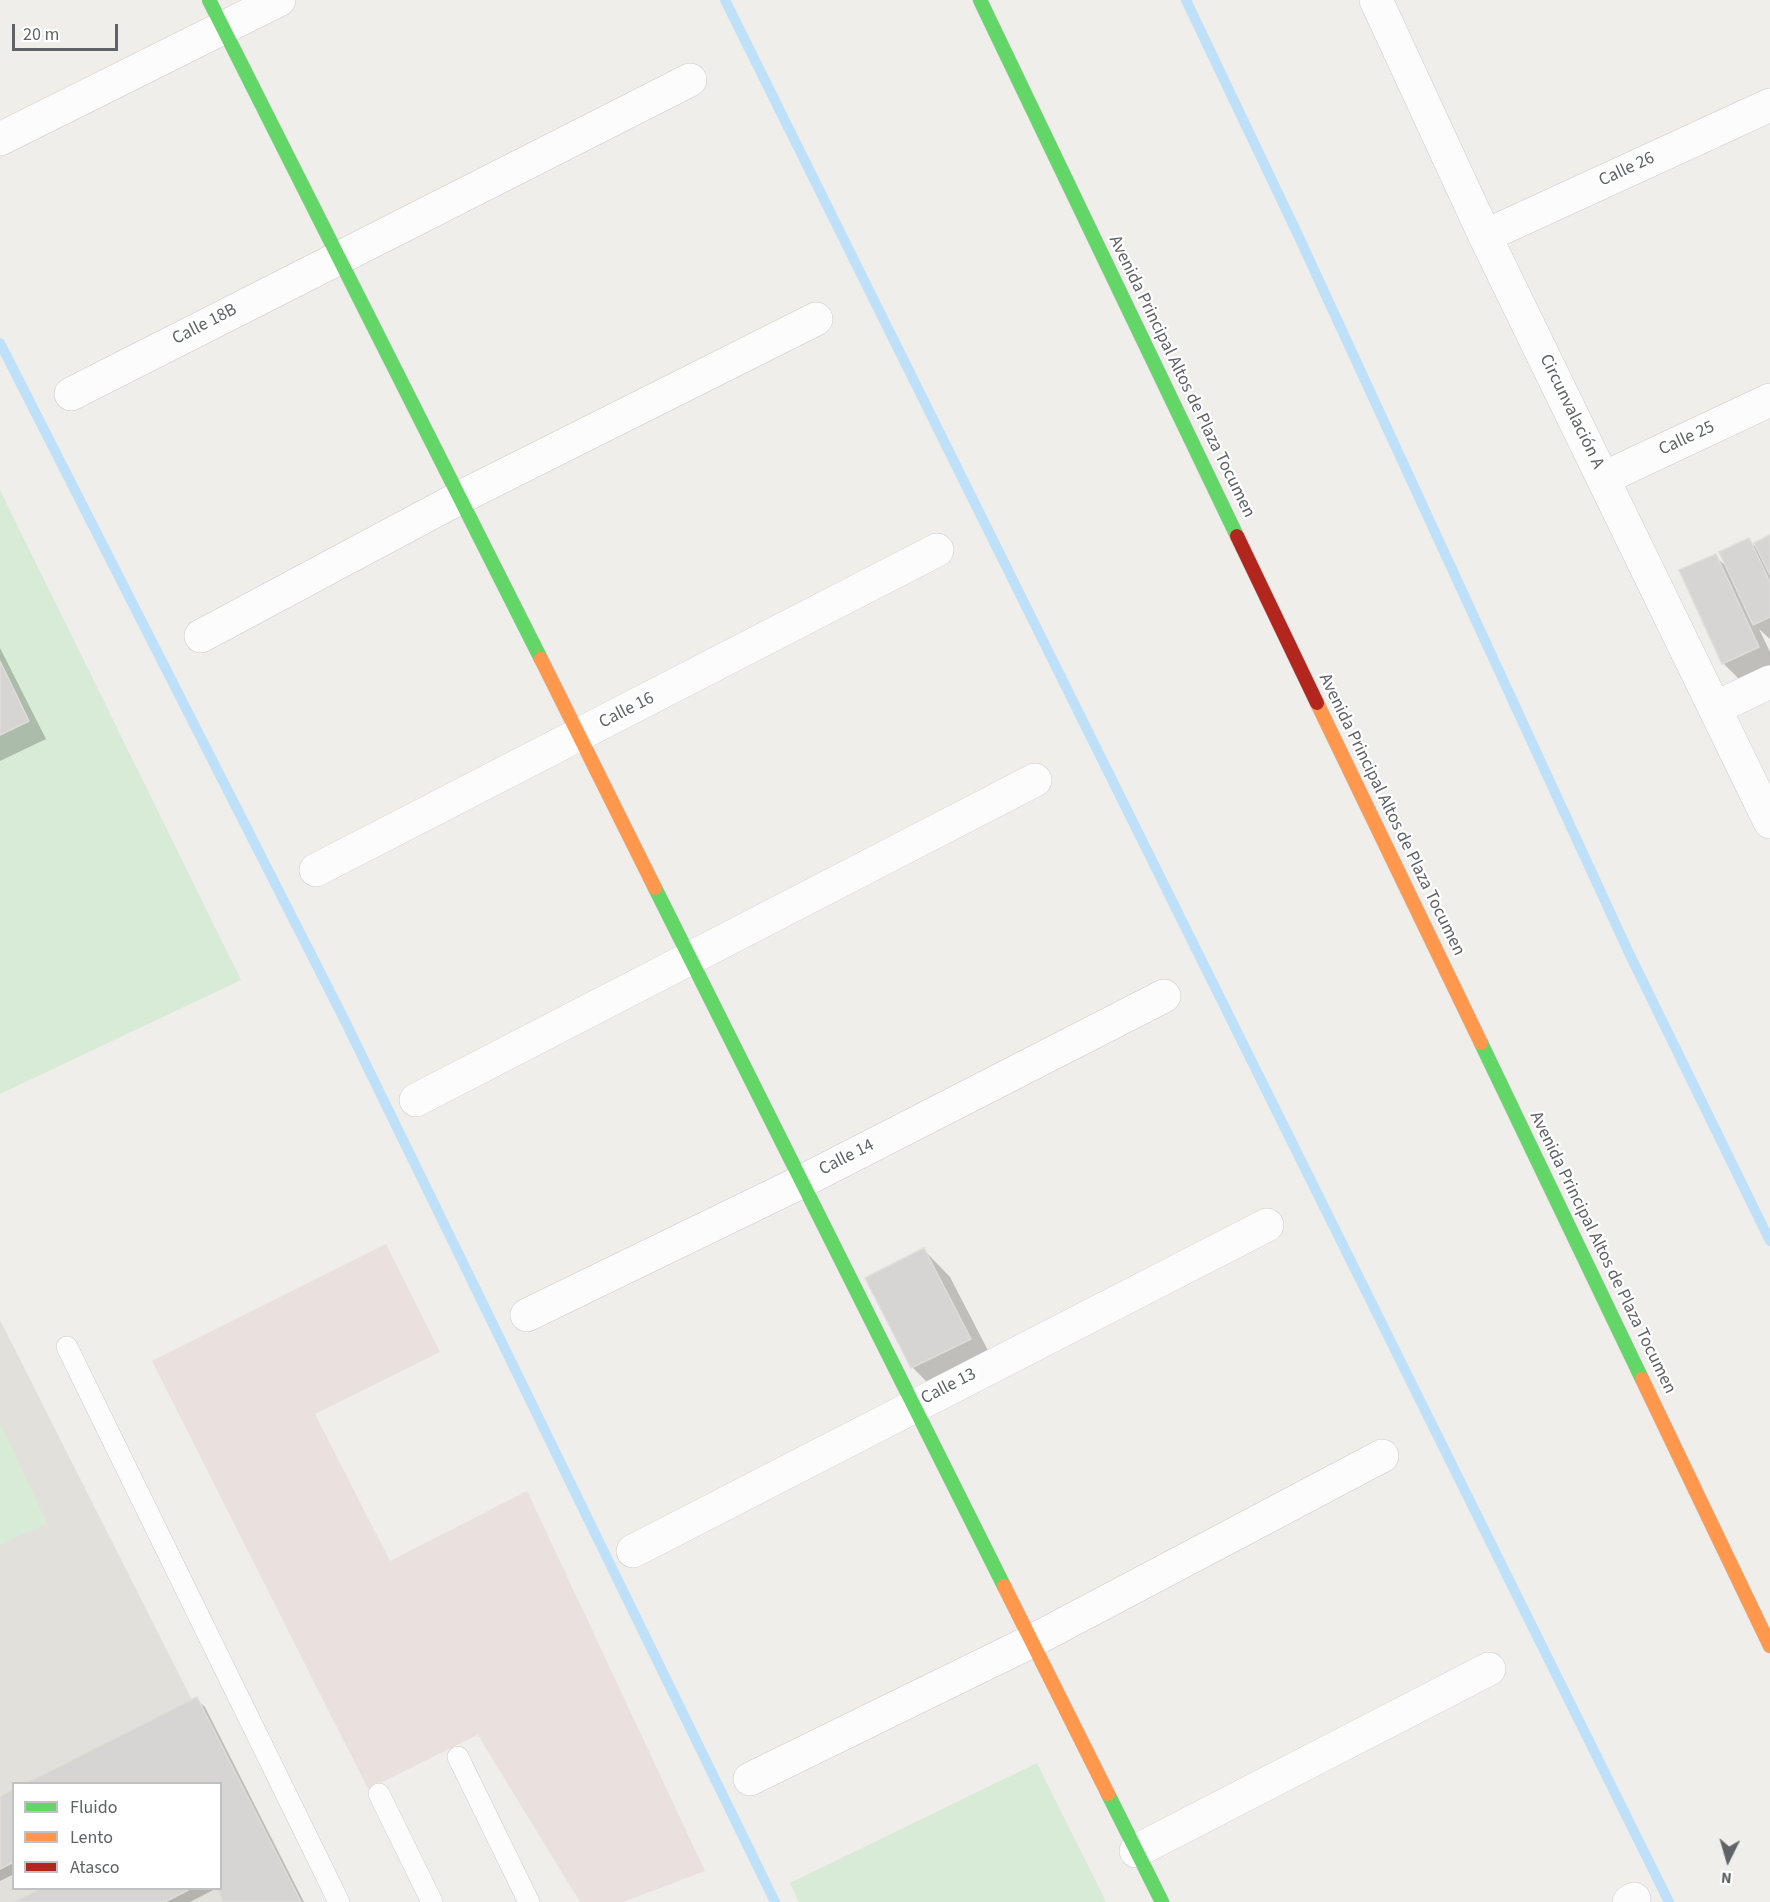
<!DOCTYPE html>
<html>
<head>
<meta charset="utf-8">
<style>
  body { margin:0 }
  #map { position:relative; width:1770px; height:1902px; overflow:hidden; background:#efeeea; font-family:"Source Sans 3",sans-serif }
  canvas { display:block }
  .legend { position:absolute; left:12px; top:1782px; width:210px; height:108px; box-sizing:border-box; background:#fff; border:2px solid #bfc1c3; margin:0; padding:8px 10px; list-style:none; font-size:18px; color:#5f6368 }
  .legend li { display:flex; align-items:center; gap:12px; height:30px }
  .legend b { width:30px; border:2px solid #bfc1c3 }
  .north { position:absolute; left:1698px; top:1830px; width:60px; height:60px; -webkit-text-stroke:4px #fff; paint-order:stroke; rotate:185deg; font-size:16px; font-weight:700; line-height:24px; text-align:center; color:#5f6368 }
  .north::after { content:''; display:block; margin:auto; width:21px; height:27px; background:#5f6368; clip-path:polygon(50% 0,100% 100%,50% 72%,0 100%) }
  .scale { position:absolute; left:12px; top:24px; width:106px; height:27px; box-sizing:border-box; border:3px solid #5f6368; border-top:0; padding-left:8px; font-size:18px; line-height:21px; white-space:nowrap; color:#5f6368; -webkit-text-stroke:4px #fff; paint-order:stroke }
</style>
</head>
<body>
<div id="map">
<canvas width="1770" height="1902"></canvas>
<ul class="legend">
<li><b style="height:8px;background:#63d668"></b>Fluido</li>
<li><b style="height:8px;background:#ff974d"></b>Lento</li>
<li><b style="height:8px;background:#b3261e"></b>Atasco</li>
</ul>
<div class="north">N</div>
<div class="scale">20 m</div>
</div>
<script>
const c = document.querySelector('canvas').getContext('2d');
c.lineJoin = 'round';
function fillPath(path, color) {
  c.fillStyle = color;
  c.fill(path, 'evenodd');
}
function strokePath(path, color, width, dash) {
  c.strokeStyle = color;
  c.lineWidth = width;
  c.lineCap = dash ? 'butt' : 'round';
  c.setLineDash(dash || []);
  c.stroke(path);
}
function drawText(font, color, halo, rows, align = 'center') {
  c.font = font + ' "Source Sans 3",sans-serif';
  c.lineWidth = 4.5;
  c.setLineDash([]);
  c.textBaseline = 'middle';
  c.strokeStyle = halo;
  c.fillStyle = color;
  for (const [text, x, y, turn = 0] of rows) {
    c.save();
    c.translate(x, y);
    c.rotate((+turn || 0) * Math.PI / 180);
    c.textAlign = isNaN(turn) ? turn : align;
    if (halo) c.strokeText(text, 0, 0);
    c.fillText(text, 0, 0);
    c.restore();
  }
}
const education = new Path2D(`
  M0,1320L294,1902H0ZM14,1784H220V1888H14Z`);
const medical = new Path2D(`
  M386,1244L440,1352L315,1414L390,1561L527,1491L705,1871L623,1902H580L476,1732L477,1735L368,1789L152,1361Z`);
const green = new Path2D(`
  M0,490L241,980L0,1094Z
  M0,1423L47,1523L0,1545Z
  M1037,1763L1106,1902H799L790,1883Z`);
const shadow = new Path2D(`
  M1770,537V639L1759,629L1770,652V668L1741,681L1723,663L1715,556L1728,568L1748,540L1759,550Z
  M0,648L46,739L0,761Z
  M924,1250L950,1277L996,1366L939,1394L912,1367Z
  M196,1699L205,1707L304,1902H225L220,1888V1784Z
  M14,1791V1874L0,1881V1797Z
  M44,1888H217L190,1902H17Z`);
const stream = new Path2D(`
  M725,0L1669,1902
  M1186,0L1298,235L1629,953L1770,1241
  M0,343L343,1017L775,1902`);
const building = new Path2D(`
  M1770,535V575L1754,543Z
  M1749,538L1770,582V617L1753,625L1719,552Z
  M1716,554L1759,647L1722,664L1679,570Z
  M0,661L29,721L0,735Z
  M924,1248L971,1339L911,1368L865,1278Z
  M197,1697L301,1902H223L217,1888H220V1784H24Z
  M14,1789V1862L0,1869V1796Z
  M41,1888H192L165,1902H14Z`);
const lane = new Path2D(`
  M67,1347L339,1902
  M458,1757L529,1902
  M379,1794L432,1902`);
const street = new Path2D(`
  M1376,0L1485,236L1770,822
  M0,139L279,0
  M1485,236L1770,105
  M71,394L690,80
  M1604,478L1770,400
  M201,636L461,497L816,319
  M1715,708L1770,682
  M316,870L937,550
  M416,1100L1035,780
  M527,1315L801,1182L1164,996
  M633,1551L1267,1225
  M750,1779L1032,1641L1382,1456
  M1136,1851L1489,1669
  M1629,1902L1634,1899`);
const fast = new Path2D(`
  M209,0L541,659
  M980,0L1237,536
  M655,888L1004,1586
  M1481,1043L1642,1379
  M1108,1794L1162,1902`);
const slow = new Path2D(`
  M541,659L655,888
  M1317,703L1481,1043
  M1642,1379L1770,1646
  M1004,1586L1108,1794`);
const jam = new Path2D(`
  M1237,536L1317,703`);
const streetNames = [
  ["Calle 26",1627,170,-25],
  ["Calle 18B",205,325,-27],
  ["Avenida Principal Altos de Plaza Tocumen",1181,377,64],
  ["Circunvalación A",1571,412,64],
  ["Calle 25",1687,439,-25],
  ["Calle 16",627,711,-27],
  ["Avenida Principal Altos de Plaza Tocumen",1391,815,64],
  ["Calle 14",847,1158,-27],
  ["Avenida Principal Altos de Plaza Tocumen",1602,1253,64],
  ["Calle 13",949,1387,-27]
];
fillPath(education, '#e2e0da');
fillPath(medical, '#eae0de');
fillPath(green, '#d8ebd6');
fillPath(shadow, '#0003');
strokePath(stream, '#bfe0f9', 10);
fillPath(building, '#d6d5d3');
strokePath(building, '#deddd9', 1.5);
strokePath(lane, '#cbcccc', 22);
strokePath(street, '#cbcccc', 34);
strokePath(fast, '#cacacb', 15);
strokePath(slow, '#cacacb', 15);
strokePath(jam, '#cacacb', 15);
strokePath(lane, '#fdfcfc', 21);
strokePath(street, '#fdfcfc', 33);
strokePath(fast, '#63d668', 14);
strokePath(slow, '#ff974d', 14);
strokePath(jam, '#b3261e', 14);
drawText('18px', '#5f6368', '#fff', streetNames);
</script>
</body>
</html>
